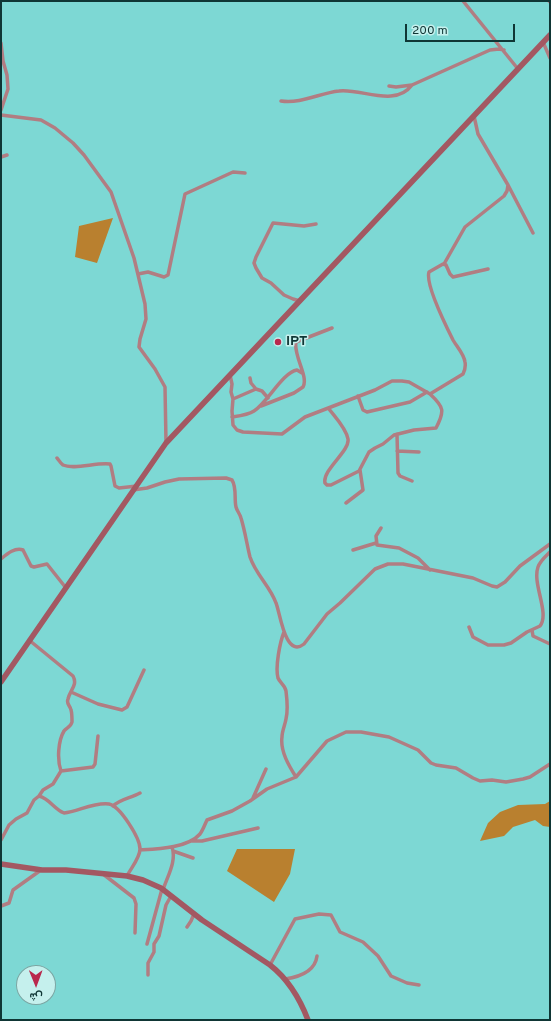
<!DOCTYPE html>
<html>
<head>
<meta charset="utf-8">
<style>
  body { margin:0 }
  #map { position:relative; width:551px; height:1021px; overflow:hidden; background:#7dd8d4; font-family:Overpass,Vazirmatn,sans-serif }
  canvas { display:block }
  .frame { position:absolute; inset:0; border:2px solid #0f3635; pointer-events:none }
  .north { position:absolute; left:16px; top:965px; width:40px; height:40px; box-sizing:border-box; background:#c5f0ed; border:1px solid #7ca6a3; border-radius:50%; rotate:179deg; font-size:11px; font-weight:700; line-height:16px; text-align:center; color:#0f3635 }
  .north::after { content:''; display:block; margin:auto; width:14px; height:18px; background:#b9294d; clip-path:polygon(50% 0,100% 100%,50% 72%,0 100%) }
  .scale { position:absolute; left:405px; top:24px; width:110px; height:18px; box-sizing:border-box; border:2px solid #0f3635; border-top:0; padding-left:5px; font-size:12px; line-height:14px; white-space:nowrap; color:#0f3635; -webkit-text-stroke:3px #c5f0ed; paint-order:stroke }
</style>
</head>
<body>
<div id="map">
<canvas width="551" height="1021"></canvas>
<div class="frame"></div>
<div class="north">ش</div>
<div class="scale">200 m</div>
</div>
<script>
const c = document.querySelector('canvas').getContext('2d');
c.lineJoin = 'round';
function fillPath(path, color) {
  c.fillStyle = color;
  c.fill(path, 'evenodd');
}
function strokePath(path, color, width, dash) {
  c.strokeStyle = color;
  c.lineWidth = width;
  c.lineCap = dash ? 'butt' : 'round';
  c.setLineDash(dash || []);
  c.stroke(path);
}
function drawText(font, color, halo, rows, align = 'center') {
  c.font = font + ' Overpass,sans-serif';
  c.lineWidth = 3;
  c.setLineDash([]);
  c.textBaseline = 'middle';
  c.strokeStyle = halo;
  c.fillStyle = color;
  for (const [text, x, y, turn = 0] of rows) {
    c.save();
    c.translate(x, y);
    c.rotate((+turn || 0) * Math.PI / 180);
    c.textAlign = isNaN(turn) ? turn : align;
    if (halo) c.strokeText(text, 0, 0);
    c.fillText(text, 0, 0);
    c.restore();
  }
}
const forest = new Path2D(`
  M113,218L97,263L75,257L79,226Z
  M550,801V827L543,826L535,820L513,827L504,836L480,841L488,823L500,812L518,805L545,804Z
  M237,849H295L290,874L274,902L227,871Z`);
const street = new Path2D(`
  M463,1L518,69
  M549,1L550,2
  M543,42L550,58
  M1,43L3,61L7,75L8,89L1,110
  M389,86L396,87L412,85
  M281,101C301,104 320,93 339,91C361,88 395,108 412,85L490,50L499,49L504,50
  M1,115L41,120L55,128L73,143L84,155L111,192L134,258L145,304L146,319L140,339L139,347L155,369L165,387L166,442
  M1,157L7,155
  M508,185L533,233
  M444,264L465,227L504,196L507,191L508,185L478,134L474,116
  M138,274L148,272L164,277L168,275L185,194L233,172L245,173
  M300,301L293,299L284,295L271,283L262,278L256,268L254,263L256,257L273,223L304,226L316,224
  M230,375L232,384L231,392L233,399L232,411L233,425L237,430L243,432L282,434L305,417L375,390L392,381H402L409,382L430,394L463,374C465,370 466,367 465,362C464,354 457,347 453,340C447,328 425,284 429,272L443,264L446,265L450,274L453,277L488,269
  M250,378L251,383L256,389
  M358,396L363,410L367,412L410,402L427,392
  M233,399L256,389L262,391L268,398
  M261,406L294,393L303,387C309,377 293,355 296,342L332,328
  M329,409C335,417 346,428 348,439C350,451 322,470 325,483L327,485H331L359,471L369,452L375,448L383,444L394,435L414,430L436,428C445,411 444,407 430,394
  M232,417C239,416 248,415 254,411C267,403 283,372 297,370L302,373
  M397,434L398,473L400,476L412,481
  M397,451L419,452
  M57,458C59,460 60,463 63,465C74,470 97,462 110,464L111,466L115,486L119,488L137,486
  M133,490L147,488L165,482L179,479L226,478L232,480C237,488 234,499 236,507C237,511 240,514 241,518C245,531 247,545 250,557C256,575 270,586 276,603C280,612 285,659 304,644L327,614L340,603L375,569L388,564H403L473,578L492,586L497,587L505,582L520,566L550,544
  M346,503L363,490L360,470
  M381,528L376,536L377,545L399,548L418,558L430,570
  M353,550L376,543
  M1,559C7,554 15,547 23,550L31,566L34,567L47,564L66,588
  M469,627L473,637L488,645H504L511,643L527,632L540,626C550,613 532,584 538,567C540,561 546,556 550,552
  M532,630L533,636L550,644
  M284,632C280,642 275,667 278,678C280,683 285,685 286,691C287,699 288,711 286,719C285,725 282,731 282,737C280,751 289,766 296,777
  M29,640L73,676C78,685 70,690 68,699C66,704 70,705 71,710C72,713 72,719 72,722C71,727 66,728 64,731C58,741 57,760 61,771
  M71,692L98,704L122,710L127,707L144,670
  M39,796L43,790L53,784L61,771L93,767L95,764L98,736
  M253,798L266,769
  M113,806C120,799 131,798 140,793
  M1,840L9,825L16,819L27,813L34,800L39,796C50,799 54,809 64,813C79,811 94,802 109,804C120,806 140,838 140,849C140,858 131,868 127,876
  M191,841H202L258,828
  M140,850C157,849 188,848 200,834C203,830 205,824 207,820L232,811L250,801L267,789L296,777L327,741L346,732H361L389,737L418,750L431,763L436,765L456,768L473,778L480,781L492,780L506,782L523,779L530,777L550,764
  M173,851L193,858
  M103,874L134,898L136,904L135,933
  M163,890C167,877 177,861 172,847
  M1,906L9,903L13,890L41,870
  M187,927L191,921L194,914
  M147,944L162,889
  M270,965L295,919L319,914L331,915L340,932L363,942L378,956L391,976L407,983L419,985
  M148,975V963L154,952V944L159,936L166,905L171,896
  M285,979C299,977 315,972 317,956`);
const secondary = new Path2D(`
  M1,682L166,443L550,35
  M1,864L42,870H66L127,876L143,880L161,888L202,920L270,965C288,979 300,999 308,1020`);
const markers = [
  [278,342,4,"#b9294d"]
];
const poiNames = [
  ["IPT",286,342]
];
fillPath(forest, '#b9802f');
strokePath(street, '#b17d82', 3.5);
strokePath(secondary, '#a35862', 5.5);
for (const [x, y, r, color] of markers) {
  const dot = new Path2D();
  dot.arc(x, y, r, 0, 2 * Math.PI);
  c.fillStyle = color;
  c.fill(dot);
  strokePath(dot, '#c5f0ed', 1.5);
}
drawText('bold 14px', '#0f3635', '#c5f0ed', poiNames, 'left');
</script>
</body>
</html>
